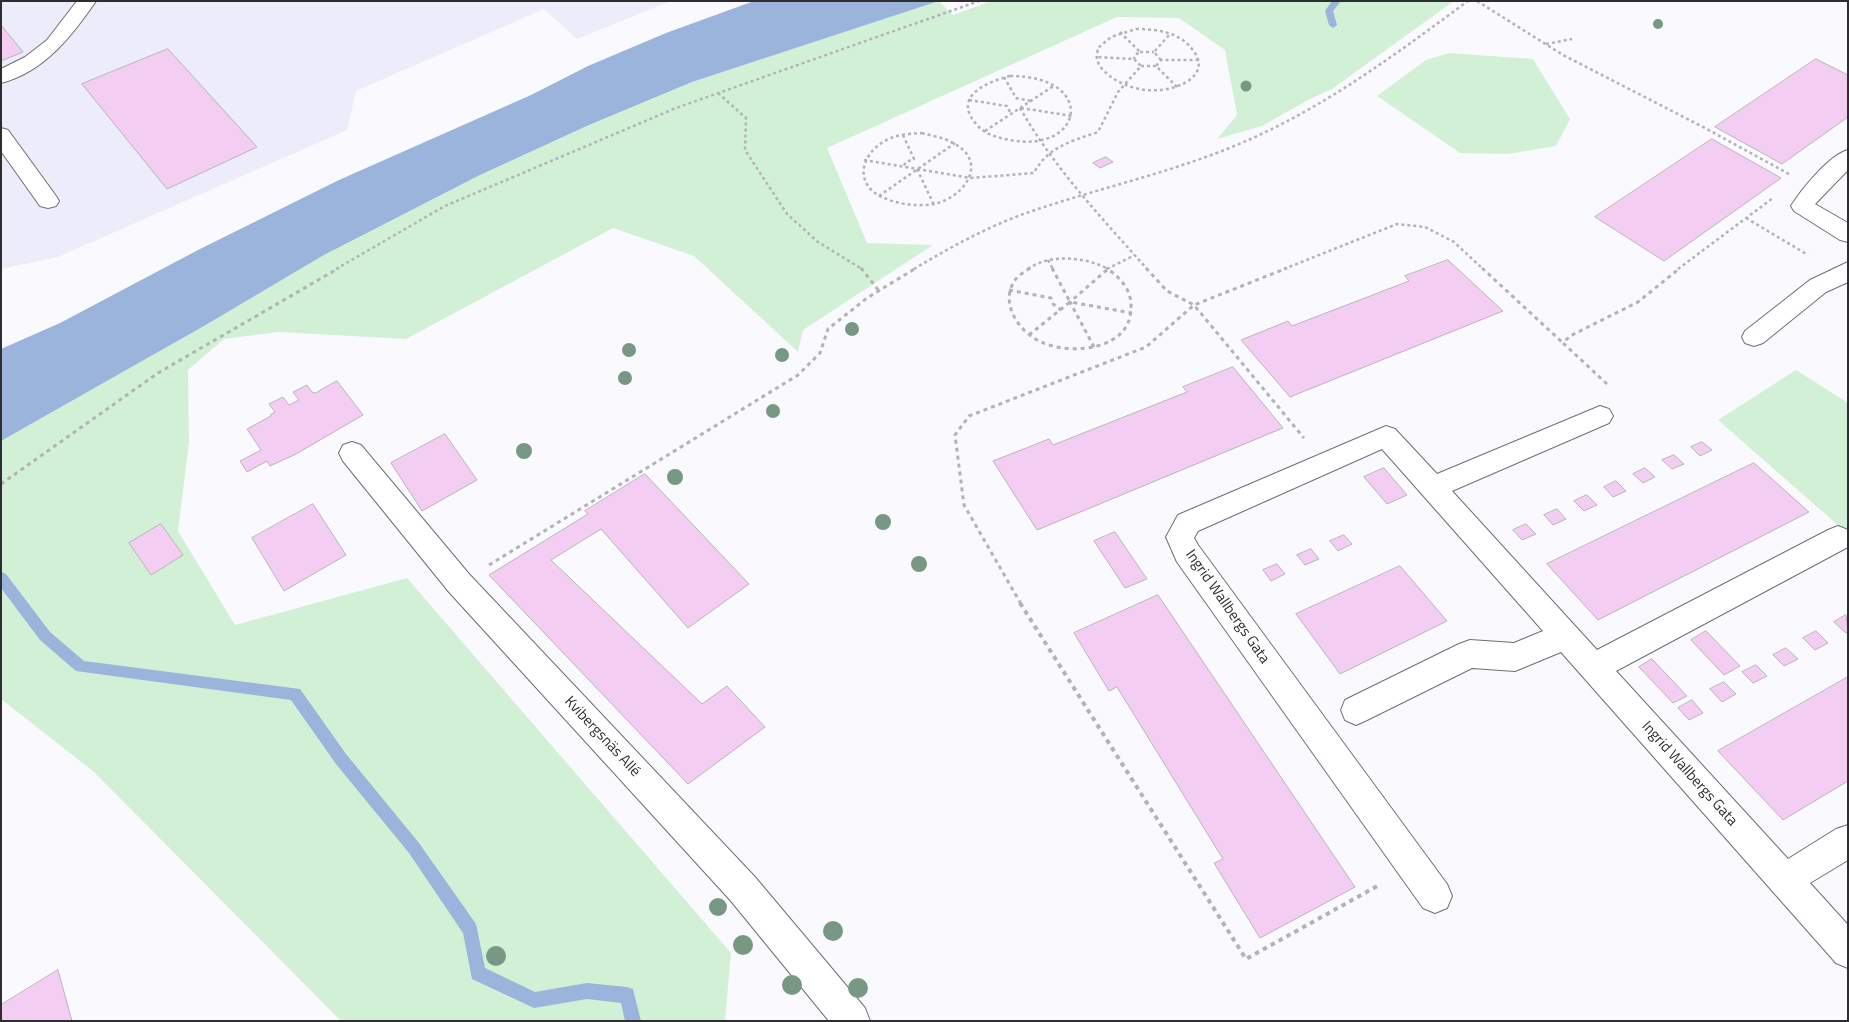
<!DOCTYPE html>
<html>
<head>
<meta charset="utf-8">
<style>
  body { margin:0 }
  #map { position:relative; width:1849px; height:1022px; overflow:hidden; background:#fafafe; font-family:"Titillium Web",sans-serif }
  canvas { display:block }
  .frame { position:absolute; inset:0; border:2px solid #2e2e31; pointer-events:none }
</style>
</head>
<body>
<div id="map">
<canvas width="1849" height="1022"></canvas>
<div class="frame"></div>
</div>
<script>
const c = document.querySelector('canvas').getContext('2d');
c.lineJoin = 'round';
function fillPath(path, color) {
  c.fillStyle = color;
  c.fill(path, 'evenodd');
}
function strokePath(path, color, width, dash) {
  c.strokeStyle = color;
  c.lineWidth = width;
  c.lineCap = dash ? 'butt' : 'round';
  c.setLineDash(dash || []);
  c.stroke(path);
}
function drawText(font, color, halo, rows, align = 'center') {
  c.font = font + ' "Titillium Web",sans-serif';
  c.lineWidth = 4;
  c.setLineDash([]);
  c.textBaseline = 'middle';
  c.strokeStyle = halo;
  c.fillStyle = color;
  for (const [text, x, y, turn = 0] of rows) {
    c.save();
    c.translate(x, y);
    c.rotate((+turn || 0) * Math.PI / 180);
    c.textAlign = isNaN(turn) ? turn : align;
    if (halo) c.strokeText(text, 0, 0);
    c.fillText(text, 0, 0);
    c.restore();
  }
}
const built = new Path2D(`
  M1,1H671L577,39L544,9L356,91L347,130L58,257L1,269Z`);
const green = new Path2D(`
  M939,1L953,15L991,1H1454L1332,89L1310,99L1262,126L1217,139L1237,115L1225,50L1179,18L1117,17L827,148L867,243L933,245L803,330L798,352L694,256L613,228L406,339L279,332L224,339L188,370L189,442L178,531L235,625L407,578L731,953L725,1021H341L94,772L1,699V441L204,326L324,255L480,175L589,125L692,82Z
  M1449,53L1533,59L1570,119L1556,146L1508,154L1460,153L1377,96L1426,60Z
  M1796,370L1848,403V534L1718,420Z`);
const water = new Path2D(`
  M754,1H939L692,82L589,125L480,175L324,255L204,326L1,441V349L60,323L198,250L339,180L531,95L588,66L666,33Z`);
const stream = new Path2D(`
  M1332,1H1341L1333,11L1337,25L1333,28L1329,25L1325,11Z
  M1,572L6,574L50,632L84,661L300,689L346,754L419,843L476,924L485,968L535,992L587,983L627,987L633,989L641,1021H625L621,1003L587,999L534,1008L472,979L463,933L409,853L336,764L291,700L76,671L40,640L1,588Z`);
const building = new Path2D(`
  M1,25L23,52L1,61Z
  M168,49L257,147L167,189L82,84Z
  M1816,59L1848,75V117L1782,164L1715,127Z
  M1712,139L1781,178L1664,261L1595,217Z
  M1106,157L1113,162L1100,168L1093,163Z
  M1448,260L1503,311L1290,397L1241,340L1288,321L1292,326L1409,281L1405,276Z
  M1233,367L1283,428L1037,530L993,461L1049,439L1053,445L1187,392L1183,387Z
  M337,381L363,415L296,454L270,466L267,461L247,472L240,461L261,450L247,429L271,416L270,415L275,412L269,404L283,397L289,405L299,400L293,392L307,385L312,392L315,393Z
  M445,434L477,480L422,511L391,463Z
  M1702,442L1712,450L1700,456L1691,447Z
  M1674,455L1684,464L1672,469L1662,460Z
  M1754,463L1809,512L1598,620L1547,564Z
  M1384,468L1407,495L1387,504L1364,477Z
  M1645,468L1655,477L1643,483L1633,474Z
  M645,474L749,584L688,628L601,529L551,560L702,704L727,686L765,727L688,784L489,575L588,514L585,511Z
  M1616,481L1626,491L1613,497L1604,487Z
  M1587,495L1597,505L1584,511L1574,501Z
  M313,504L346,555L284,591L252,538Z
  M1557,509L1566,519L1553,525L1544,515Z
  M161,524L183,555L151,575L129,543Z
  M1526,524L1536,534L1522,540L1513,530Z
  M1115,532L1147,579L1125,588L1094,541Z
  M1344,535L1352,544L1338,551L1330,541Z
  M1311,549L1319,559L1305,565L1297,555Z
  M1277,564L1285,574L1271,581L1263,570Z
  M1400,566L1447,621L1340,674L1296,614Z
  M1158,595L1355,887L1260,938L1214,863L1223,859L1117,687L1109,691L1074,633Z
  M1846,615L1848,632L1846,633L1834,622Z
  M1706,631L1740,666L1724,675L1691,640Z
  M1816,631L1828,643L1815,650L1803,638Z
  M1786,648L1798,659L1784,666L1773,655Z
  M1652,659L1687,696L1673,703L1639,667Z
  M1756,665L1767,676L1753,683L1742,672Z
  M1848,677V781L1783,820L1718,751Z
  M1724,682L1736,694L1722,702L1710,689Z
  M1692,700L1703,713L1689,720L1678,708Z
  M58,970L72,1021H1V1005Z`);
const pathFar2 = new Path2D(`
  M1477,1L1563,55L1705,128L1789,174
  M1136,29C1157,29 1179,32 1192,49C1213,74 1180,89 1159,90C1142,92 1124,86 1111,77C1106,73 1098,66 1097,59C1096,56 1098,51 1098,48L1111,37Z
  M1120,32L1140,52L1135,55L1134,59
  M1546,44L1572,39
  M1140,52H1154
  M1161,60L1154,52L1170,34
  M1141,66H1156
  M1010,76C1098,76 1084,154 1010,140C999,138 987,135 979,127C950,98 984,83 1010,76Z
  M1004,77L1016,98L1031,101
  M1177,87L1156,66L1161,60H1199
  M718,93L746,118L745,150L787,214L818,242L862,269
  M969,100L1007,106L1011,114
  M1020,108C1054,168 1102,218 1147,269
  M1021,108L1072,116
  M985,131L1055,85
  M922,133C931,136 943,137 951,142C990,160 966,197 934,204C916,207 894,204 878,195C853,180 864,152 885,141C896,134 910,134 922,133Z
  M903,135L914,159L906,162L903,167
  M864,160L971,178L1034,173C1047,147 1072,141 1098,132L1118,92L1141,66L1134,59L1096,57
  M917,169L934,205
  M879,196L955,143
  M1746,218L1808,255
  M1048,260L1053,269
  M336,269L445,206L676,108L979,1
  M914,269C947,249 982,230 1018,216C1087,191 1159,176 1227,149C1319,112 1389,59 1468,1
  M1028,269C1050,253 1086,257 1108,269
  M1107,269L1135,255
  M1284,269L1397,224L1425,227L1454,242L1483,269
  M1678,269L1773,198`);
const pathFar1 = new Path2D(`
  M861,268L879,291
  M1030,268C1026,271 1018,275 1015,280C999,303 1019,332 1041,342C1071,356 1131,350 1131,308C1132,290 1120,277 1106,268
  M1052,268L1070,302
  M1146,268L1167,291L1194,305L1304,438
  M1482,268L1563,343
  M1009,290L1051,298L1053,304L1061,310
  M1029,335L1070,302L1132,313
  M1094,347L1070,302L1109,268
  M1607,384L1563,343L1570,336L1638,302L1680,268
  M1,484L158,373L339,268
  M489,565L798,375L820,353L828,329L867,298L916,268
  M1021,604L964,505L955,435L969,416L1146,347L1194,305L1287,268`);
const path = new Path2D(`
  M1020,603L1246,959L1381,884`);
const minor = new Path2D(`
  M77,1H96C72,36 44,72 1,83V69L25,57L47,40Z
  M1,128L8,130L56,196L59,201L56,206L48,208L40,206L1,151Z
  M1848,150V170L1815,204L1848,223V242L1840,240L1794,211L1791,206C1801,190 1829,155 1848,150Z
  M1848,262V282L1826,292L1763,343L1754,346L1745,343L1742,337L1745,331L1810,280Z
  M1600,406L1609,409L1613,416L1609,423L1452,491L1597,650L1828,530L1838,526L1848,530V547L1616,671L1788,859L1836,829L1848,825V860L1810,883L1848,925V968L1836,963L1561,652L1515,671L1472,668L1367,720L1356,725L1345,720L1341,710L1345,700L1459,644L1470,640L1514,643L1543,631L1382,449L1198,531L1194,538L1198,545L1447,884L1452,896L1447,908L1435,913L1423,908L1177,562L1166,537L1178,515L1386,426L1395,429L1437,474Z
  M352,442L361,445L469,574L755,877L865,1008L870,1021H829L731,901L449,592L343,461L339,453L343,445Z`);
const trees = [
  [1658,24,5],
  [1246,86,5.5],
  [852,329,7],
  [629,350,7],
  [782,355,7],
  [625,378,7],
  [773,411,7],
  [524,451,8],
  [675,477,8],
  [883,522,8],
  [919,564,8],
  [718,907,9],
  [833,931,10],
  [743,945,10],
  [496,956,10],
  [792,985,10],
  [858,988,10]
];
const streetNames = [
  ["Ingrid Wallbergs Gata",1227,607,55],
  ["Kvibergsnäs Allé",602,737,47],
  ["Ingrid Wallbergs Gata",1689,774,48]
];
fillPath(built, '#edecfa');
fillPath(green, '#d2f0d6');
fillPath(water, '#9ab4db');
fillPath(stream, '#9ab4db');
fillPath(building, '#f3cef2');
strokePath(building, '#b9b4b9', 1);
strokePath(minor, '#6f6e74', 2);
strokePath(pathFar2, '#b3b3b6', 2.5, [3, 3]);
strokePath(pathFar1, '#b3b3b6', 3, [4, 4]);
strokePath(path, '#b3b3b6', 4, [4.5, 4.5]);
fillPath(minor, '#fff');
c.fillStyle = '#779983';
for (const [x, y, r] of trees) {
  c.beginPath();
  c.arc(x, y, r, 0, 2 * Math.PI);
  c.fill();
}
drawText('15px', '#2e2e31', '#fff', streetNames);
</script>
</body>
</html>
